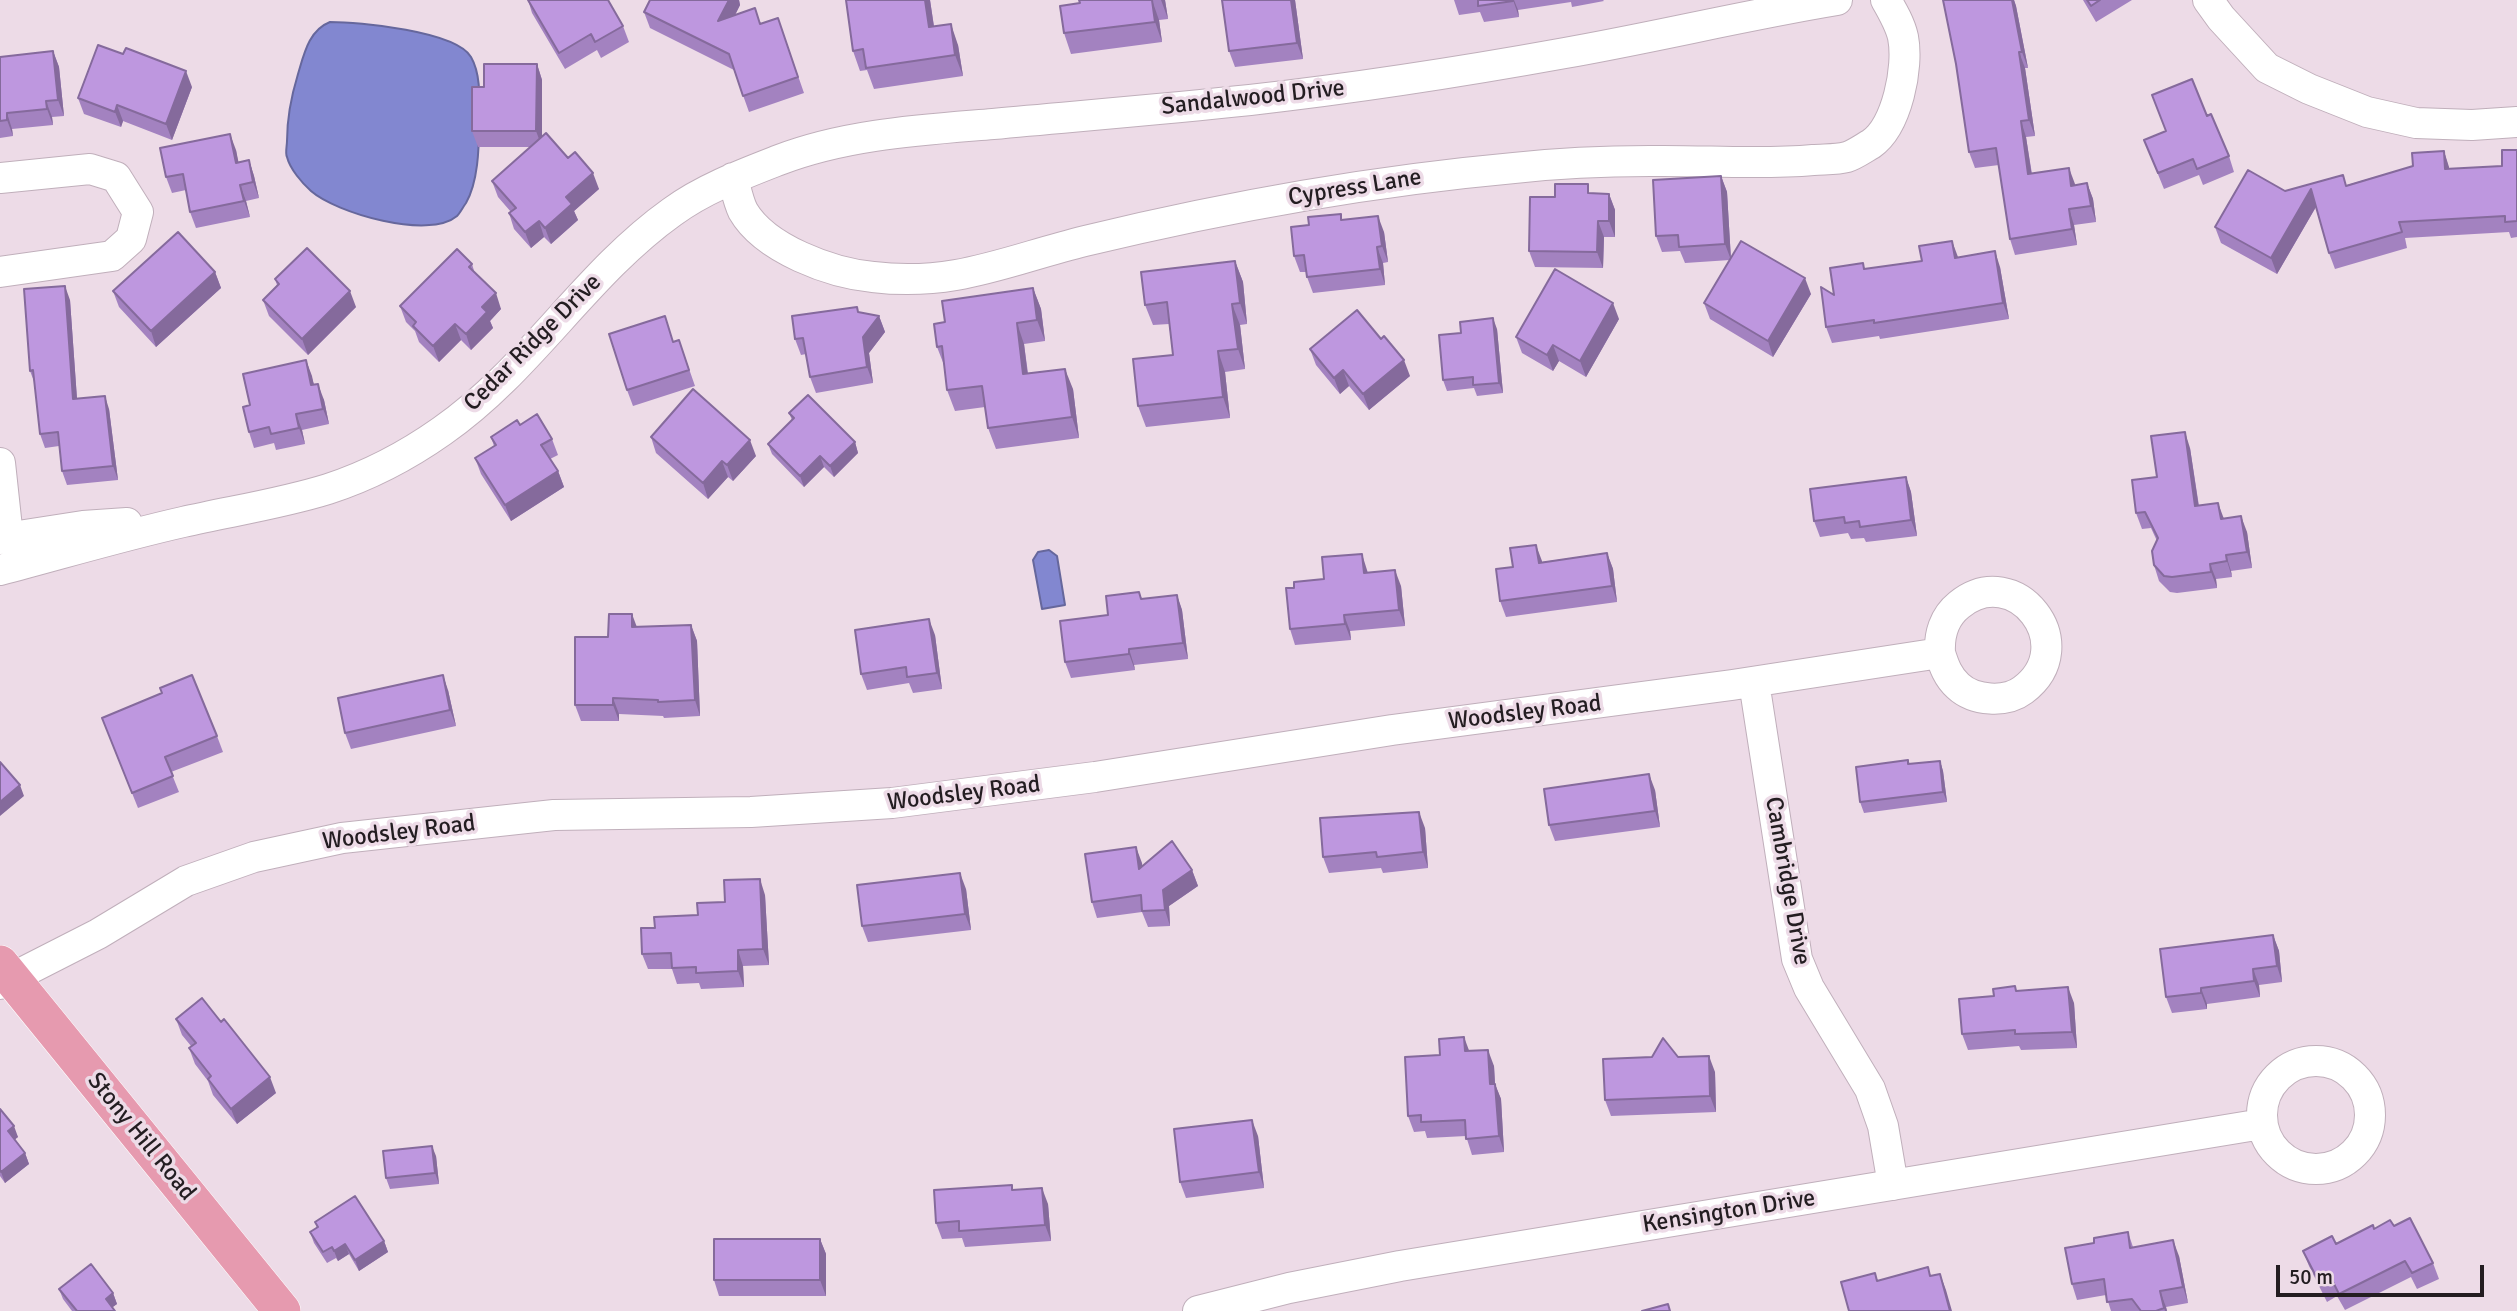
<!DOCTYPE html>
<html>
<head>
<meta charset="utf-8">
<style>
  body { margin:0 }
  #map { position:relative; width:2517px; height:1311px; overflow:hidden; background:#eddbe7; font-family:Signika,sans-serif }
  canvas { display:block }
  .scale { position:absolute; left:2276px; top:1265px; width:208px; height:32px; box-sizing:border-box; border:4px solid #231d21; border-top:0; padding-left:9px; font-size:21px; line-height:24px; white-space:nowrap; color:#231d21; -webkit-text-stroke:5px #eddbe7; paint-order:stroke }
</style>
</head>
<body>
<div id="map">
<canvas width="2517" height="1311"></canvas>
<div class="scale">50 m</div>
</div>
<script>
const c = document.querySelector('canvas').getContext('2d');
c.lineJoin = 'round';
function fillPath(path, color) {
  c.fillStyle = color;
  c.fill(path, 'evenodd');
}
function strokePath(path, color, width, dash) {
  c.strokeStyle = color;
  c.lineWidth = width;
  c.lineCap = dash ? 'butt' : 'round';
  c.setLineDash(dash || []);
  c.stroke(path);
}
function drawText(font, color, halo, rows, align = 'center') {
  c.font = font + ' Signika,sans-serif';
  c.lineWidth = 7;
  c.setLineDash([]);
  c.textBaseline = 'middle';
  c.strokeStyle = halo;
  c.fillStyle = color;
  for (const [text, x, y, turn = 0] of rows) {
    c.save();
    c.translate(x, y);
    c.rotate((+turn || 0) * Math.PI / 180);
    c.textAlign = isNaN(turn) ? turn : align;
    if (halo) c.strokeText(text, 0, 0);
    c.fillText(text, 0, 0);
    c.restore();
  }
}
const water = new Path2D(`
  M330,22C359,22 456,31 471,57C482,76 479,104 479,125C479,149 478,182 466,203C463,207 460,213 457,216C429,240 336,213 311,191C302,183 290,169 287,157C285,153 287,146 287,141C287,117 291,97 298,74C304,54 309,30 330,22Z
  M1049,550L1057,556L1065,605L1042,609L1033,560L1038,552Z`);
const minor = new Path2D(`
  M2208,0L2221,18L2267,68L2309,89L2367,112L2416,123L2472,125L2517,122
  M0,178L90,169L116,177L138,212L131,239L112,256L0,272
  M733,178C736,189 738,201 743,211C765,249 831,273 873,277C955,287 1008,260 1085,241C1226,207 1370,181 1514,168C1559,163 1604,161 1650,161C1704,160 1759,165 1813,160C1824,159 1836,160 1847,157C1854,155 1864,148 1871,144C1897,126 1909,67 1903,37C1900,24 1893,12 1886,0
  M0,463L8,537
  M0,539L83,526L127,523
  M0,570C61,554 121,536 183,522C231,511 280,504 328,489C368,476 408,455 442,431C530,370 585,274 672,212C703,189 743,174 779,160C847,134 921,130 993,124C1079,116 1165,109 1250,100C1356,88 1460,72 1565,53C1656,37 1746,15 1837,0
  M1754,682L1797,959L1809,988L1870,1089L1883,1126L1893,1185
  M0,984L98,934L186,881L254,857L342,838L554,815L751,812L892,803L1095,777L1392,730L1732,685L1940,653C1939,635 1944,617 1959,605C2015,559 2083,645 2023,690C2006,703 1974,701 1958,686C1948,677 1944,666 1940,653
  M2262 1115a54 54 0 1 1 108 0a54 54 0 1 1-108 0Z
  M1198,1311L1289,1288L1400,1266L2262,1124`);
const major = new Path2D(`
  M0,964L282,1311`);
const wall = new Path2D(`
  M528,0H608L623,26L629,42L601,58L597,50L565,69L532,13Z
  M650,0H739L740,5L735,15L760,24L778,18L804,93L749,112L734,70L650,28L644,12Z
  M930,0L934,26L958,45L963,76L874,89L867,70L860,71L853,51Z
  M1079,0H1165L1168,19L1159,20L1162,42L1071,54L1064,33L1080,3Z
  M1295,0L1303,59L1235,67L1229,51Z
  M1454,0H1603L1604,1L1572,7L1571,2L1518,10L1519,17L1484,22L1480,12L1459,15Z
  M1943,0H2014L2016,6L2028,68H2025L2035,136L2026,137L2032,174L2075,185L2087,183L2093,199L2096,222L2074,225L2077,245L2015,255L2010,239L1999,165L1975,168L1969,152L1956,64Z
  M2083,0H2132L2096,22Z
  M53,51L59,67L64,116L52,117L53,125L12,129L13,136L0,138V57Z
  M537,64L542,80V137L568,158L599,189L574,211L578,220L551,244L544,237L531,248L514,229L509,213L511,212L498,197L492,181L530,147H478L472,131L484,87Z
  M192,87L172,140L123,121L121,127L84,114L78,98Z
  M2152,95L2207,116L2229,156L2234,172L2203,185L2199,175L2164,189L2144,140L2166,131Z
  M236,150L238,162L249,160L254,176L259,198L246,201L250,217L196,228L190,212L186,190L172,193L166,177Z
  M2517,150V237L2511,238L2509,232L2405,238L2407,248L2335,269L2329,253L2316,207L2277,274L2221,243L2215,227L2285,191L2347,185L2413,166L2444,151L2449,169L2502,166Z
  M1721,176L1727,192L1731,259L1811,294L1773,357L1710,319L1704,303L1730,260L1685,263L1680,251L1662,252L1656,236Z
  M1591,193L1609,194L1615,210V237H1604L1603,268L1535,267L1529,251L1555,197Z
  M1343,220L1384,232L1388,262L1383,263L1385,285L1313,293L1307,277L1306,272H1300L1294,256Z
  M1958,257L2000,267L2009,319L1880,339L1879,336L1832,343L1826,327L1865,269Z
  M1235,261L1243,282L1247,324L1240,325L1245,369L1225,372L1230,418L1146,427L1138,406L1173,355L1169,324L1153,325L1145,305Z
  M472,264L475,274L501,309L490,321L493,328L471,350L461,340L439,362L419,342L415,331L406,322L400,306Z
  M215,272L221,288L156,347L119,307L113,291Z
  M275,279L356,307L308,355L269,316L263,300L277,285Z
  M1033,288L1041,309L1045,341L1024,344L1028,373L1073,389L1079,438L996,449L988,428L985,407L955,411L947,390L944,365L937,347L945,322Z
  M70,300L77,399L109,409L118,480L67,485L62,471L59,446L45,448L40,434L35,384L30,371Z
  M860,313L879,316L885,332L869,353L873,383L816,393L810,377L806,354L801,355L795,339Z
  M1619,319L1586,377L1559,361L1553,371L1522,353L1516,337Z
  M1497,329L1503,393L1477,396L1474,388L1447,391L1443,380Z
  M679,340L695,386L633,406L627,390L674,342Z
  M1310,349L1410,376L1369,410L1349,386L1340,394L1316,365Z
  M306,360L314,384L324,400L329,424L302,430L305,444L276,450L274,443L254,448L249,432L250,405Z
  M789,413L855,442L858,453L834,477L824,467L804,487L772,454L768,444L792,420Z
  M520,425L552,439L558,455L550,459L558,471L564,487L511,521L481,474L475,458L494,446L491,437Z
  M651,437L756,456L733,481L728,477L708,499L656,453Z
  M2190,448L2199,506L2224,518L2247,532L2252,568L2231,571L2232,577L2216,579L2217,588L2177,593L2170,592L2159,581L2154,565L2157,541L2151,528L2142,529L2136,513L2157,477Z
  M1906,477L1911,492L1917,536L1866,542L1864,538L1851,539L1848,533L1820,537L1814,521Z
  M1607,553L1613,569L1617,602L1506,617L1500,601L1542,562Z
  M1367,570L1368,573L1401,586L1405,626L1350,631L1351,640L1295,645L1290,629L1294,588L1324,579Z
  M1139,592L1142,599L1177,595L1182,610L1188,659L1134,665L1135,670L1071,678L1065,662L1108,615Z
  M691,625L697,641L700,716L664,718L663,716L619,714V721H581L575,705L608,637L636,627Z
  M935,635L942,689L913,693L909,683L867,690L861,674Z
  M448,690L456,726L351,749L345,733Z
  M102,718L217,736L223,752L171,772L179,792L138,808Z
  M1908,760L1910,764L1940,761L1943,771L1947,802L1864,813L1860,802Z
  M1655,790L1660,827L1555,841L1549,825Z
  M1425,828L1428,868L1383,873L1381,868L1329,873L1323,857Z
  M1136,847L1142,866L1192,870L1198,886L1169,906L1170,926L1148,927L1142,912L1097,918L1092,902Z
  M966,889L971,930L868,942L862,926Z
  M765,895L769,965L743,966L744,987L701,989L699,983L677,984L672,969H648L642,954L655,928L698,915L725,902Z
  M2273,935L2279,951L2282,982L2259,985L2260,997L2207,1004V1009L2172,1013L2166,997Z
  M2017,991L2074,1003L2077,1048L2021,1050L2019,1046L1968,1050L1962,1034L1994,996Z
  M176,1019L276,1093L237,1124L213,1095L208,1081L195,1064L189,1048L191,1046L182,1035Z
  M1469,1051L1494,1066L1495,1084L1501,1099L1504,1152L1472,1155L1466,1136L1427,1138L1425,1131L1414,1132L1408,1116L1440,1055Z
  M1678,1057L1715,1072L1716,1112L1611,1116L1605,1100Z
  M0,1109L18,1137L15,1139L25,1153L29,1164L5,1183L0,1176Z
  M1258,1136L1264,1188L1186,1198L1180,1182Z
  M436,1156L439,1184L390,1189L386,1178Z
  M1014,1190L1048,1204L1051,1241L965,1247L962,1238L942,1239L936,1223Z
  M315,1222L384,1241L388,1252L359,1271L349,1254L338,1261L336,1258L327,1263L314,1243L310,1232L317,1228Z
  M2394,1226L2433,1263L2439,1279L2417,1289L2411,1277L2345,1310L2337,1296L2327,1302L2309,1266L2303,1251L2336,1244L2374,1229Z
  M2128,1232L2133,1247L2179,1256L2188,1303L2166,1307L2167,1311H2111L2106,1295L2077,1300L2072,1284L2094,1243Z
  M820,1239L826,1254V1296H719L714,1280Z
  M59,1289L113,1293L117,1304L112,1307L115,1311H72L63,1299Z`);
const shadedWall = new Path2D(`
  M729,0H739L740,5L724,37L718,21Z
  M925,0H930L937,48L929,27Z
  M1152,0L1159,20L1162,42L1155,22Z
  M1161,0H1165L1168,19Z
  M1291,0H1295L1303,59L1297,43Z
  M1513,0H1514L1518,10L1519,17Z
  M2012,0H2014L2016,6L2028,68L2022,52Z
  M951,24L958,45L963,76L955,55Z
  M53,51L59,67L64,116L58,100Z
  M2019,52L2025,68L2035,136L2029,120Z
  M537,64L542,80V147L536,131Z
  M186,71L192,87L172,140L166,124Z
  M46,101L52,117L53,125L47,109Z
  M117,105L123,121L121,127L115,112Z
  M7,113L12,129L13,136L7,120Z
  M2021,121L2026,137L2034,190L2028,174Z
  M230,134L236,150L242,179L236,163Z
  M2444,151L2449,167L2450,185L2445,169Z
  M249,160L254,176L259,198L253,182Z
  M2069,168L2075,184L2077,201L2071,186Z
  M593,173L599,189L574,211L578,220L551,244L545,228L566,197Z
  M1721,176L1727,192L1731,260L1725,244Z
  M2087,183L2093,199L2096,222L2091,206Z
  M240,185L246,201L250,217L244,201Z
  M2311,189L2317,205L2277,274L2271,258Z
  M1609,194L1615,210V237L1609,221Z
  M2069,209L2074,225L2077,245L2072,229Z
  M1378,216L1384,232L1388,262L1382,246Z
  M539,221L544,237L531,248L525,232Z
  M1598,221L1604,237L1603,268L1597,252Z
  M1952,241L1958,257L1960,274L1955,258Z
  M1377,247L1383,263L1385,285L1380,269Z
  M1995,251L2000,267L2009,319L2003,303Z
  M1235,261L1243,282L1247,324L1240,303Z
  M215,272L221,288L156,347L151,331Z
  M1805,278L1811,294L1773,357L1768,341Z
  M65,286L70,300L78,413L73,399Z
  M1033,288L1041,309L1045,341L1037,320Z
  M350,291L356,307L308,355L302,339Z
  M496,293L501,309L490,321L493,328L471,350L466,334L482,307Z
  M1613,303L1619,319L1586,377L1580,361Z
  M1232,304L1240,325L1245,369L1238,349Z
  M879,316L885,332L869,353L873,383L867,367L863,337Z
  M1493,318L1497,329L1503,393L1499,383Z
  M1017,323L1024,344L1030,394L1023,374Z
  M455,324L461,340L439,362L433,346Z
  M1553,345L1559,361L1553,371L1547,355Z
  M1218,351L1225,372L1230,418L1223,397Z
  M306,360L312,376L317,401L311,385Z
  M1404,360L1410,376L1369,410L1363,394Z
  M1065,369L1073,389L1079,438L1072,417Z
  M1343,370L1349,386L1340,394L1334,378Z
  M318,384L324,400L329,424L323,409Z
  M105,396L109,409L118,480L113,466Z
  M296,414L302,430L305,444L299,428Z
  M2185,432L2190,448L2201,522L2195,506Z
  M750,440L756,456L733,481L727,465Z
  M855,442L858,453L834,477L830,466Z
  M820,456L824,467L804,487L800,476Z
  M722,461L728,477L708,499L703,483Z
  M558,471L564,487L511,521L505,505Z
  M1906,477L1911,492L1917,536L1911,520Z
  M2218,503L2224,519H2221Z
  M2241,516L2247,532L2252,568L2247,552Z
  M1536,545L1542,561L1544,579L1539,563Z
  M1607,553L1613,569L1617,602L1612,586Z
  M1362,554L1367,570L1369,589L1364,573Z
  M2226,555L2231,571L2232,577L2227,561Z
  M2210,564L2216,579L2217,588L2211,572Z
  M1395,570L1401,586L1405,626L1399,610Z
  M1177,595L1182,610L1188,659L1183,643Z
  M632,614L638,630L632,627Z
  M1344,615L1350,631L1351,640L1345,624Z
  M929,619L935,635L942,689L937,673Z
  M691,625L697,641L700,716L695,700Z
  M1129,649L1134,665L1135,670L1129,654Z
  M443,675L448,690L456,726L450,710Z
  M613,698L619,714V721L613,705Z
  M1940,761L1943,771L1947,802L1943,792Z
  M1649,774L1655,790L1660,827L1655,811Z
  M20,785L24,796L0,816V802Z
  M1419,812L1425,828L1428,868L1423,852Z
  M1136,847L1142,863L1145,885L1139,869Z
  M1192,870L1198,886L1169,906L1170,926L1165,910L1163,890Z
  M960,873L966,889L971,930L965,914Z
  M760,879L765,895L769,965L763,949Z
  M2273,935L2279,951L2282,982L2277,966Z
  M738,950L743,966L744,987L738,971Z
  M2253,969L2259,985L2260,997L2254,981Z
  M2068,987L2074,1003L2077,1048L2072,1032Z
  M2201,988L2207,1004V1009L2201,993Z
  M1464,1037L1470,1053L1465,1051Z
  M1488,1050L1494,1066L1495,1084L1501,1099L1504,1152L1499,1136L1490,1084Z
  M1709,1056L1715,1072L1716,1112L1710,1096Z
  M270,1077L276,1093L237,1124L231,1109Z
  M1252,1120L1258,1136L1264,1188L1259,1172Z
  M14,1126L18,1137L12,1142L8,1131Z
  M432,1146L436,1156L439,1184L435,1173Z
  M25,1153L29,1164L5,1183L1,1172Z
  M1042,1188L1048,1204L1051,1241L1045,1225Z
  M820,1239L826,1254V1296L820,1280Z
  M2173,1240L2179,1256L2188,1303L2183,1287Z
  M384,1241L388,1252L359,1271L355,1260Z
  M345,1244L349,1254L338,1261L334,1251Z
  M1940,1274L1946,1290L1952,1311H1950Z
  M2160,1291L2166,1307L2167,1311H2165L2164,1308Z
  M113,1293L117,1304L109,1310L106,1299Z`);
const building = new Path2D(`
  M528,0H608L623,26L595,42L591,34L559,53Z
  M650,0H729L718,21L755,8L760,24L778,18L798,77L743,96L729,54L644,12Z
  M846,0H925L929,27L951,24L955,55L866,68L863,49L853,51Z
  M1079,0H1152L1155,22L1064,33L1060,6L1080,3Z
  M1222,0H1291L1297,43L1229,51Z
  M1478,0H1513V1L1478,6Z
  M1943,0H2012L2022,52H2019L2029,120L2021,121L2028,174L2069,168L2071,186L2087,183L2091,206L2069,209L2072,229L2010,239L1996,148L1969,152L1956,64Z
  M2087,0H2100L2091,6Z
  M98,45L123,54L126,48L186,71L166,124L117,105L115,112L78,98Z
  M53,51L58,100L46,101L47,109L7,113V120L0,121V57Z
  M484,64H537L536,131H472V87H484Z
  M2192,79L2207,116L2211,114L2229,156L2197,169L2193,159L2158,173L2144,140L2166,131L2152,95Z
  M546,133L568,158L575,152L593,173L566,197L572,204L545,228L539,221L525,232L509,213L516,208L492,181Z
  M230,134L236,163L249,160L253,182L240,185L244,201L190,212L183,174L166,177L160,148Z
  M2502,150H2517V221L2505,222V216L2399,222L2402,232L2329,253L2311,189L2271,258L2215,227L2248,170L2285,191L2343,175L2346,186L2413,166L2412,153L2444,151L2445,169L2502,166Z
  M1721,176L1725,244L1679,247L1678,235L1656,236L1653,180Z
  M1555,184H1588V193L1609,194V221H1598L1597,252L1529,251L1530,197H1555Z
  M1341,214V220L1378,216L1382,246L1377,247L1380,269L1307,277L1304,255L1294,256L1291,227L1309,225L1308,217Z
  M178,232L215,272L151,331L113,291Z
  M1741,241L1805,278L1768,341L1704,303Z
  M1952,241L1955,258L1995,251L2003,303L1874,323V320L1826,327L1821,287L1834,295L1830,268L1863,263L1864,269L1922,261L1919,246Z
  M307,248L350,291L302,339L263,300L279,284L275,279Z
  M457,249L472,264L469,267L496,293L482,307L487,312L466,334L455,324L433,346L413,326L416,322L400,306Z
  M1235,261L1240,303L1232,304L1238,349L1218,351L1223,397L1138,406L1133,359L1173,355L1167,302L1145,305L1141,272Z
  M1555,269L1613,303L1580,361L1553,345L1547,355L1516,337Z
  M65,286L73,399L105,396L113,466L62,471L58,432L40,434L33,370L30,371L24,289Z
  M1033,288L1037,320L1017,323L1023,374L1065,369L1072,417L988,428L982,386L947,390L942,346L937,347L934,324L945,322L942,301Z
  M857,307L858,312L879,316L863,337L867,367L810,377L803,338L795,339L792,316Z
  M1357,310L1381,339L1384,336L1404,360L1363,394L1343,370L1334,378L1310,349Z
  M665,316L673,342L679,340L689,370L627,390L609,334Z
  M1493,318L1499,383L1473,385V377L1443,380L1439,335L1461,333L1460,322Z
  M306,360L311,385L318,384L323,409L296,414L299,428L271,434L269,427L249,432L243,407L250,405L243,374Z
  M693,389L750,440L727,465L722,461L703,483L651,437Z
  M808,395L855,442L830,466L820,456L800,476L768,444L794,418L789,413Z
  M537,414L552,439L541,445L558,471L505,505L475,458L496,445L491,437L517,420L520,425Z
  M2185,432L2195,506L2218,503L2221,519L2241,516L2247,552L2226,555L2227,561L2210,564L2211,572L2172,577L2164,576L2154,565L2152,551L2158,538L2145,512L2136,513L2132,480L2157,477L2151,436Z
  M1906,477L1911,520L1860,527L1859,521L1845,523L1844,517L1814,521L1810,489Z
  M1536,545L1539,563L1607,553L1612,586L1500,601L1496,569L1513,567L1510,548Z
  M1362,554L1364,573L1395,570L1399,610L1344,615L1345,624L1290,629L1286,588H1294V582L1324,579L1322,557Z
  M1139,592L1141,599L1177,595L1183,643L1129,649V654L1065,662L1060,621L1108,615L1106,596Z
  M609,614H632V627L691,625L695,700L658,702V700L613,698V705H575V637H608Z
  M929,619L937,673L907,677L906,667L861,674L855,630Z
  M192,675L217,736L165,757L173,776L132,793L102,718L162,693L160,688Z
  M443,675L450,710L345,733L338,698Z
  M1908,760V764L1940,761L1943,792L1860,802L1856,767Z
  M0,762L20,785L0,802Z
  M1649,774L1655,811L1549,825L1544,789Z
  M1419,812L1423,852L1377,857L1376,852L1323,857L1320,818Z
  M1172,841L1192,870L1163,890L1165,910L1142,911L1141,895L1092,902L1085,854L1136,847L1139,869Z
  M960,873L965,914L862,926L857,885Z
  M760,879L763,949L738,950V971L696,973V967L672,968L671,953L642,954L641,928H655L654,917L698,915L697,903L725,902L724,880Z
  M2273,935L2277,966L2253,969L2254,981L2201,988V993L2166,997L2160,949Z
  M2015,986L2016,991L2068,987L2072,1032L2015,1034V1030L1962,1034L1959,999L1994,996L1993,989Z
  M202,998L221,1022L224,1019L270,1077L231,1109L208,1079L211,1076L189,1048L196,1043L176,1019Z
  M1464,1037L1465,1051L1488,1050L1490,1084H1495L1499,1136L1466,1139L1465,1120L1421,1122V1115L1408,1116L1405,1057L1440,1055L1439,1039Z
  M1663,1038L1678,1057L1709,1056L1710,1096L1605,1100L1603,1059L1652,1057Z
  M0,1109L14,1126L8,1131L25,1153L1,1172L0,1170Z
  M1252,1120L1259,1172L1180,1182L1174,1129Z
  M432,1146L435,1173L386,1178L383,1151Z
  M1012,1185V1190L1042,1188L1045,1225L959,1231V1221L936,1223L934,1190Z
  M355,1196L384,1241L355,1260L345,1244L334,1251L332,1247L323,1252L310,1232L318,1227L315,1222Z
  M2410,1218L2433,1263L2412,1273L2405,1261L2339,1294L2332,1280L2321,1286L2303,1251L2332,1236L2336,1244L2373,1225L2374,1229L2390,1220L2394,1226Z
  M2128,1232L2130,1248L2173,1240L2183,1287L2160,1291L2164,1308L2156,1311H2141L2132,1299L2107,1302L2104,1279L2072,1284L2065,1248L2094,1243V1238Z
  M714,1239H820V1280H714Z
  M91,1264L113,1293L106,1299L115,1311H77L59,1289Z
  M1928,1267L1930,1276L1940,1274L1950,1311H1849L1841,1282L1875,1273L1877,1281Z
  M1668,1304L1670,1311H1642Z`);
const streetNames = [
  ["Sandalwood Drive",1253,98,-6],
  ["Cypress Lane",1355,188,-9],
  ["Cedar Ridge Drive",533,343,-45],
  ["Woodsley Road",1525,713,-7],
  ["Woodsley Road",964,794,-7],
  ["Woodsley Road",399,833,-7],
  ["Cambridge Drive",1787,881,80],
  ["Stony Hill Road",141,1137,51],
  ["Kensington Drive",1729,1212,-9]
];
fillPath(water, '#8287d0');
strokePath(water, '#66679c', 2);
strokePath(minor, '#c0afbb', 32);
strokePath(major, '#fff', 38);
strokePath(minor, '#fff', 30);
strokePath(major, '#e69aaf', 37);
fillPath(wall, '#a382c0');
fillPath(shadedWall, '#856a9c');
fillPath(building, '#be97df');
strokePath(building, '#856a9c', 2);
drawText('24px', '#231d21', '#eddbe7', streetNames);
</script>
</body>
</html>
